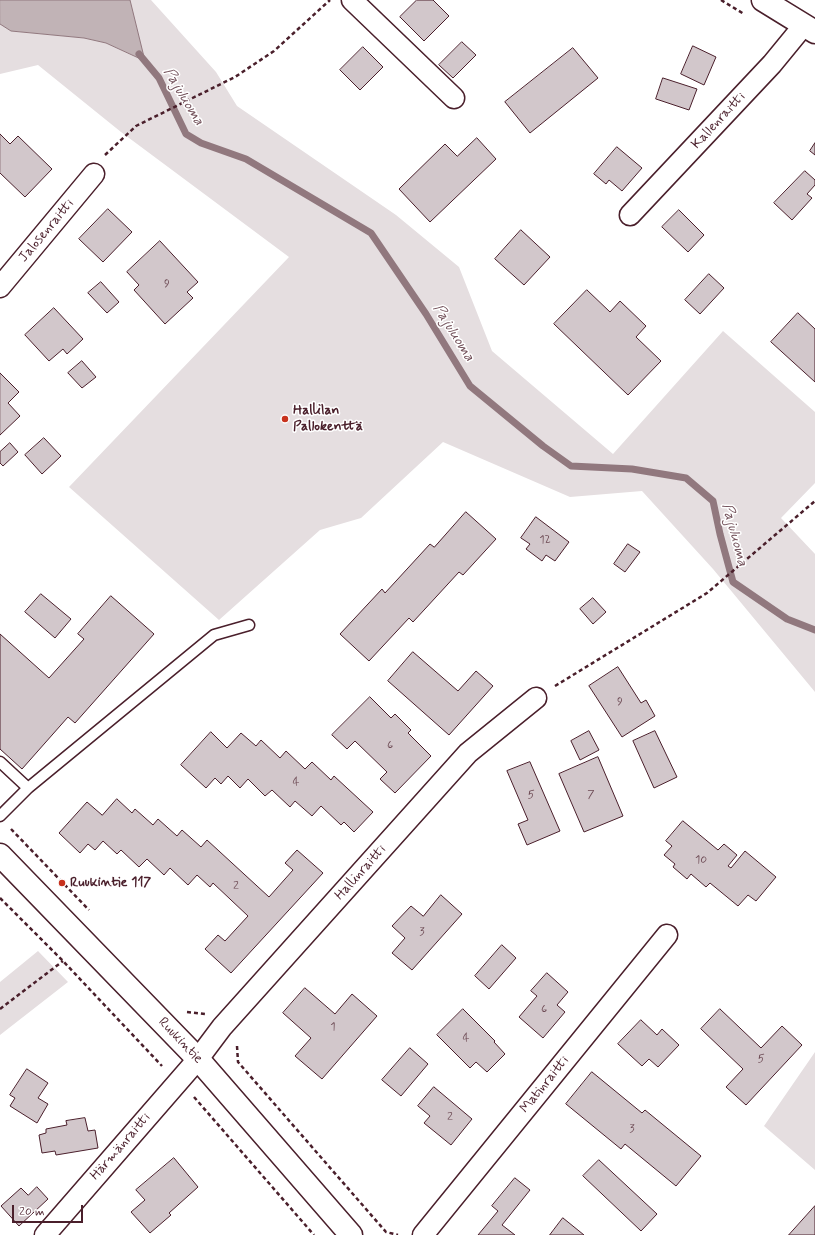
<!DOCTYPE html>
<html>
<head>
<meta charset="utf-8">
<style>
  body { margin:0 }
  #map { position:relative; width:815px; height:1235px; overflow:hidden; background:#fff; font-family:Mynerve,sans-serif }
  canvas { display:block }
  .scale { position:absolute; left:12px; top:1205px; width:71px; height:18px; box-sizing:border-box; border:2px solid #4a1f2b; border-top:0; padding-left:5px; font-size:12px; line-height:14px; white-space:nowrap; color:#4a1f2b; -webkit-text-stroke:3px #fff; paint-order:stroke }
</style>
</head>
<body>
<div id="map">
<canvas width="815" height="1235"></canvas>
<div class="scale">20 m</div>
</div>
<script>
const c = document.querySelector('canvas').getContext('2d');
c.lineJoin = 'round';
function fillPath(path, color) {
  c.fillStyle = color;
  c.fill(path, 'evenodd');
}
function strokePath(path, color, width, dash) {
  c.strokeStyle = color;
  c.lineWidth = width;
  c.lineCap = dash ? 'butt' : 'round';
  c.setLineDash(dash || []);
  c.stroke(path);
}
function drawText(font, color, halo, rows, align = 'center') {
  c.font = font + ' Mynerve,sans-serif';
  c.lineWidth = 3;
  c.setLineDash([]);
  c.textBaseline = 'middle';
  c.strokeStyle = halo;
  c.fillStyle = color;
  for (const [text, x, y, turn = 0] of rows) {
    c.save();
    c.translate(x, y);
    c.rotate((+turn || 0) * Math.PI / 180);
    c.textAlign = isNaN(turn) ? turn : align;
    if (halo) c.strokeText(text, 0, 0);
    c.fillText(text, 0, 0);
    c.restore();
  }
}
const green = new Path2D(`
  M130,0H151L216,72L237,106L396,215L459,267L492,351L613,454L723,331L815,412V483L781,518L815,554V692L713,569L642,491L570,497L443,442L361,518L320,530L219,620L69,487L289,257L121,132L38,65L0,74V24L11,31L84,38L106,43L144,61Z
  M38,951L68,982L0,1035V982Z
  M815,1052V1170L764,1126Z`);
const water = new Path2D(`
  M0,0H130L145,61L106,43L84,38L11,31L0,24Z`);
const stream = new Path2D(`
  M139,54L159,78L186,134L201,143L246,159L371,233L426,314L470,386L543,446L571,466L632,469L686,478L713,501L720,534L733,582L787,619L815,630`);
const building = new Path2D(`
  M417,0H433L449,16L424,41L400,17Z
  M462,42L476,55L453,78L439,65Z
  M693,46L716,57L704,85L681,74Z
  M363,47L383,67L360,90L340,70Z
  M573,48L598,78L530,133L505,102Z
  M663,78L697,89L689,110L656,99Z
  M0,134L10,144L18,136L52,169L25,197L0,173Z
  M477,138L496,159L430,222L399,189L445,144L457,156Z
  M815,143V155L810,151Z
  M617,147L642,168L622,191L609,180L606,184L594,174Z
  M805,171L815,180V185L807,194L812,198L792,220L774,203Z
  M108,209L132,232L103,262L79,239Z
  M679,210L704,235L688,252L662,227Z
  M521,230L550,257L524,285L495,259Z
  M160,241L198,282L187,292L193,298L165,324L134,290L139,285L127,272Z
  M709,274L724,288L700,314L685,300Z
  M101,282L119,302L107,313L88,293Z
  M587,290L610,312L620,301L646,326L636,337L661,361L628,395L554,324Z
  M54,308L83,339L67,354L63,349L49,361L25,335Z
  M798,313L815,329V382L771,342Z
  M82,361L96,377L82,388L68,373Z
  M0,373L19,392L8,403L20,416L0,435Z
  M44,438L61,456L42,474L25,455Z
  M10,443L18,452L3,466L0,463V452Z
  M466,512L496,539L463,575L459,572L413,622L409,618L369,661L340,634L382,589L385,593L430,544L434,547Z
  M536,517L569,542L555,561L546,555L542,561L526,549L530,544L521,538Z
  M628,544L640,552L625,572L614,564Z
  M41,594L71,619L55,638L25,612Z
  M111,596L154,634L75,723L68,717L22,769L0,749V634L49,678L84,639L78,634Z
  M593,598L606,612L593,624L580,609Z
  M413,652L458,691L476,671L493,686L449,735L388,681Z
  M618,667L641,703L646,700L655,716L622,737L589,686Z
  M370,697L391,718L395,714L411,730L408,733L431,756L395,793L380,779L387,772L355,741L347,749L332,735Z
  M589,731L599,750L580,760L571,741Z
  M655,731L677,777L654,788L633,741Z
  M211,732L227,748L241,733L256,746L261,740L280,758L286,751L305,769L312,762L331,780L334,776L373,812L354,832L344,822L341,825L321,806L312,816L295,801L290,807L272,790L265,796L248,779L240,788L228,776L221,784L215,778L206,788L181,765Z
  M598,757L623,816L584,832L559,774Z
  M530,762L560,831L527,845L518,824L528,820L507,771Z
  M117,799L132,813L135,809L153,825L158,819L177,836L182,830L201,847L207,840L269,897L293,870L285,863L297,850L323,873L231,973L205,949L218,935L225,941L248,916L213,883L210,887L197,875L188,885L170,868L164,875L147,859L139,867L121,850L117,854L103,841L95,850L88,844L80,853L59,833L87,802L102,815Z
  M683,821L718,850L724,844L737,855L728,866L731,868L745,851L776,877L756,901L748,895L738,906L710,883L706,887L691,874L687,879L673,867L675,864L664,855L672,846L666,841Z
  M441,895L462,914L412,970L392,953L405,938L392,926L411,906L423,916Z
  M502,945L516,958L489,989L475,976Z
  M547,973L568,992L557,1005L565,1012L543,1038L519,1017L537,996L531,991Z
  M305,988L335,1014L352,994L377,1016L322,1079L295,1056L311,1038L283,1013Z
  M463,1009L495,1041L494,1042L505,1054L487,1072L476,1062L470,1068L437,1035Z
  M720,1009L761,1048L782,1026L802,1045L746,1105L726,1087L743,1069L701,1029Z
  M641,1020L657,1035L662,1029L679,1045L658,1067L649,1059L642,1066L618,1044Z
  M410,1048L428,1064L401,1096L382,1080Z
  M27,1069L48,1083L38,1098L48,1104L37,1123L10,1106L15,1098L10,1095Z
  M592,1072L642,1113L645,1110L701,1156L676,1186L625,1144L621,1149L566,1104Z
  M434,1087L472,1119L451,1145L424,1123L430,1116L418,1106Z
  M85,1118L88,1131L95,1130L98,1148L56,1155L55,1151L42,1153L39,1135L46,1133V1129L67,1125L66,1121Z
  M174,1158L198,1187L169,1213L171,1215L150,1233L131,1212L145,1200L136,1190Z
  M599,1160L657,1214L641,1231L583,1176Z
  M515,1178L530,1190L502,1225L515,1235H478L498,1211L492,1206Z
  M37,1187L48,1199L19,1226L1,1206L21,1188L28,1195Z
  M815,1206V1235H789Z
  M563,1218L584,1235H550Z`);
const path = new Path2D(`
  M721,0L744,14
  M105,155L136,126L235,77L274,51L330,0
  M555,686L707,593L815,501
  M11,829L89,910
  M0,898L63,961L162,1066
  M0,1009L63,961
  M187,1012L205,1014
  M237,1046L238,1062L386,1232L398,1235
  M194,1097L314,1235`);
const lane = new Path2D(`
  M0,762L28,788
  M0,816L28,788L214,635L249,625`);
const street = new Path2D(`
  M352,0L454,98
  M630,215L772,64L804,25
  M0,287L94,174
  M45,1235L198,1059L222,1027L468,753L536,698
  M423,1235L667,935`);
const secondary = new Path2D(`
  M0,855L198,1059L351,1235`);
const primary = new Path2D(`
  M763,0L815,32`);
const markers = [
  [285,419,4,"#c8321e"],
  [62,883,4,"#c8321e"]
];
const numberNames = [
  ["9",167,284],
  ["12",545,540],
  ["9",620,702],
  ["6",390,745],
  ["4",296,782],
  ["5",531,795],
  ["7",591,795],
  ["10",701,860],
  ["2",236,886],
  ["3",422,932],
  ["6",544,1009],
  ["1",333,1027],
  ["4",466,1038],
  ["5",761,1059],
  ["2",450,1117],
  ["3",632,1129]
];
const streetNames = [
  ["Kallenraitti",719,121,-47],
  ["Jalosenraitti",47,231,-50],
  ["Hallinraitti",361,873,-48],
  ["Ruukintie",180,1041,46],
  ["Matinraitti",545,1085,-51],
  ["Härmänraitti",121,1147,-49]
];
const poiNames = [
  ["Hallilan",293,411],
  ["Pallokenttä",293,427],
  ["Ruukintie 117",70,883]
];
const waterNames = [
  ["Pajuluoma",183,97,59],
  ["Pajuluoma",453,333,58],
  ["Pajuluoma",734,535,75]
];
fillPath(green, '#e5dee0');
fillPath(water, '#c1b3b6');
strokePath(water, '#91787e', 1);
strokePath(stream, '#91787e', 7);
fillPath(building, '#d2c7cb');
strokePath(building, '#4a1f2b', 1);
strokePath(lane, '#4a1f2b', 13);
strokePath(street, '#4a1f2b', 23);
strokePath(secondary, '#4a1f2b', 25);
strokePath(primary, '#4a1f2b', 25);
strokePath(path, '#4a1f2b', 2.5, [4, 3]);
strokePath(lane, '#fff', 10);
strokePath(street, '#fff', 20);
strokePath(secondary, '#fff', 22);
strokePath(primary, '#fff', 22);
for (const [x, y, r, color] of markers) {
  const dot = new Path2D();
  dot.arc(x, y, r, 0, 2 * Math.PI);
  c.fillStyle = color;
  c.fill(dot);
  strokePath(dot, '#fff', 1.5);
}
drawText('12px', '#6c4953', null, numberNames);
drawText('14px', '#4a1f2b', '#fff', streetNames);
drawText('bold 14px', '#4a1f2b', '#fff', poiNames, 'left');
drawText('italic 15px', '#74535c', '#fff', waterNames);
</script>
</body>
</html>
